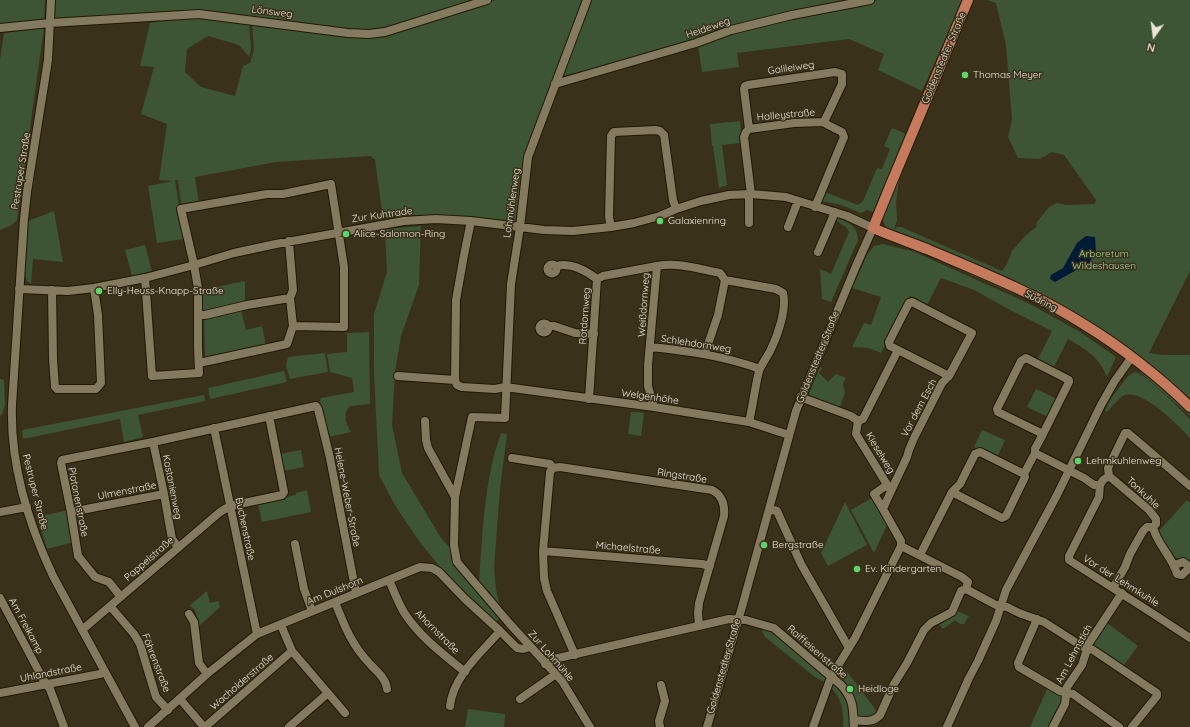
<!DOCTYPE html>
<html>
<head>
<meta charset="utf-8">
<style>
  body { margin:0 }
  #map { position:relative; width:1190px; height:727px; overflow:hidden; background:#3a311a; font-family:Quicksand,sans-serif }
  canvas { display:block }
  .north { position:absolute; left:1134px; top:16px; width:40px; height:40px; -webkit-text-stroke:3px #3a311a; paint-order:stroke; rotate:194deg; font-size:11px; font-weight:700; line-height:16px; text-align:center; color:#eae4d6 }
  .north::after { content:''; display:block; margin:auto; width:14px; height:18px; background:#eae4d6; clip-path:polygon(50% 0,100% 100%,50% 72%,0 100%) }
</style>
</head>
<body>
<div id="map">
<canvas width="1190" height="727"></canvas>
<div class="north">N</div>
</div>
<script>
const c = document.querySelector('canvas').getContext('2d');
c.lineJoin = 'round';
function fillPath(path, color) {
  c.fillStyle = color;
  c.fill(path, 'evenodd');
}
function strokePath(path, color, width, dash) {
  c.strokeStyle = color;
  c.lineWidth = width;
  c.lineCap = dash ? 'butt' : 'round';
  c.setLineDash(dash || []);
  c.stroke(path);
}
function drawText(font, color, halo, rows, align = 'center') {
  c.font = font + ' Quicksand,sans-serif';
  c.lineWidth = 3;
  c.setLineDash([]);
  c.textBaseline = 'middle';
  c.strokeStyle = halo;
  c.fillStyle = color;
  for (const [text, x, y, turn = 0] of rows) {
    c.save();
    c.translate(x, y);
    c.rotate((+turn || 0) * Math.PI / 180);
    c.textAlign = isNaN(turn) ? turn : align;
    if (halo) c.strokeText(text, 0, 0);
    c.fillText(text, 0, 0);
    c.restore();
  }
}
const green = new Path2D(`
  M0,0H45L44,21L0,25Z
  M54,0H480L387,29L368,31L199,11L53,22Z
  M495,0H584L529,147L522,171L516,223L435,215H405L383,218L375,160L370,156L276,162L195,177L199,203L184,205L181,203L178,180H175L184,239L157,243L148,186L173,181L159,180L167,124L141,114L154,67L140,66L150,23L199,15L249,21L251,49L249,57L239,45L208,36L187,49L185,72L201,87L235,96L243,66L250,63L254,50L252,22L349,34L383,37Z
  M592,0H864L559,77Z
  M878,0H963L922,91L878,70L884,54L849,39L737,53L739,67L702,72L698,45L714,39L804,14Z
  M987,0H1190V271L1149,353L1163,355H1190V403L1118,342L937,248C931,245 924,241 917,240C905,237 881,233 883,216C885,205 896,184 900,173L896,202L897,220L894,230L897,227H901L1002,271L1007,264L1012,251L1025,236L1036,227L1037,222L1049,207L1057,203L1066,205L1095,204L1096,200L1064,155L1052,152L1040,159L1018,158L1008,137L1012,120L1006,45L996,3Z
  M44,28L17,220L12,225L0,230V60L4,33Z
  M740,121L742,143L722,145L727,185L719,188L713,146H712L710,124Z
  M892,128L904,133L905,135L873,212L867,210L861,213L841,205L822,201L825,192L858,205L863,201L877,168L882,169L890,149L884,146Z
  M54,211L63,262L33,259L31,284L27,281L24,273L28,221Z
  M837,218C848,222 858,226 858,240L831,302L822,299L820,269L831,274L849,232L847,228L837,221Z
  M421,226L419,285L401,336L395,372L392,425L402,473L441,538L452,550L501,617L496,623L451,581L419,541L396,507L379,475L374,374V314L387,272L385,229Z
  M883,244L915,252L1030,304L1080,332L1116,357L1107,377C1099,357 1086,349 1068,339L1053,369L1037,361L1052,331L1012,311L974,290L941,278L926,307L916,302L918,299L910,296L881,353L869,348L852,347L864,323L871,325L881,297L852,288L867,255L874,246Z
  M145,245L152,271L132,276L125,250Z
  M932,257L939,258L1031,299L1084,329L1116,352L1082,330L1030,301Z
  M244,281L245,282V299L244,302L205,311L202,309L201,293L203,290Z
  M241,310L246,330L262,326L266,346L205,359L204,319Z
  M369,332L370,404L350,406C342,416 346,422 351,432L329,437L327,436L320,400L321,398L354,392L352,378L330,372L327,354L347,352V333Z
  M325,353L328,372L290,379L286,366L288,357Z
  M819,367L822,368L819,373L828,382L836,374L846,378L843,384L845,393L839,409L811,398L809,393Z
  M284,371L287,382L210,399L208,388Z
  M1139,371C1150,375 1180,404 1190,414V416Z
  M1135,372C1146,374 1181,410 1190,419V438C1178,425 1144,390 1125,395C1119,397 1112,407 1107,412L1105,410L1112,397L1128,376Z
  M0,379L4,380L5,405L2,415L0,416Z
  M1036,389L1057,399L1048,417L1027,407Z
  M204,395L205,401L138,415L143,437L124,442L120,419L23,439L22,430Z
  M631,412L644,413L641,436L628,434Z
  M982,430L1005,440L997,458L974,447Z
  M501,433L507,434L500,489L494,568L496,589L500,607L479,581C483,531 484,480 501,433Z
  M301,450L304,467L283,471L280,454Z
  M307,490L311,512L262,522L258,503L296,495V493Z
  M872,498L887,525L874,553L851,510Z
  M1186,501L1190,502V562L1184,558L1180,559L1176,558L1158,534L1159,531Z
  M845,502L867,545L828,566L821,553Z
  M68,510L74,542L47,549L37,517Z
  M207,591L210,603L218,601L220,607L198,627C197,619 198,608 189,606Z
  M955,610L969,616L964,624H960L955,620L943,629L939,624L950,618Z
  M1107,623L1138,646L1124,665L1122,666L1093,647V643Z
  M766,629L777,635L826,678V683L815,677L765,637L762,631Z
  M841,668L849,674L878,713L873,718H858C858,700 850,687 836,676L838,669Z
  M834,683L848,699L850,727H843C844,713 842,698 831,688V684Z
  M1048,687L1061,695L1064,701L1050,727H1030Z
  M468,709L505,714L504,727H465Z`);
const water = new Path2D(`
  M1086,236L1095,237L1096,252L1089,263L1055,282L1050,279L1051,275L1063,268L1077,243Z`);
const minor = new Path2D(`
  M51,0L48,60L27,192L24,219L12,405C10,464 28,523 53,576L135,727
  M587,0L528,157L520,227L511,284L505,418L472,417L455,497L454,545L457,562L509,623L562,681L590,727
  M0,28L50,23L199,14L348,33L369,34L385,32L487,0
  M555,84L696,43L731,30L792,15L870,0
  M749,129L794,123L824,122
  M751,194L744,137L746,132L749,129L744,89L745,86L748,85L835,72L842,74V84L824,122L828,125L842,132L844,137L815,207
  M749,223V194
  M611,227L609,217L611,136L614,132L655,130L660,131L664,135L673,200L676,209
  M788,227L798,201
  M818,252L835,212
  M547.5 269a4.5 4.5 0 1 1 9 0a4.5 4.5 0 1 1-9 0Z
  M556,266C571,262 585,270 597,279L589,399
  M657,266C678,262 699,269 720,273L725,280L718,315L705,353
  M145,278L152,376L199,373L198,346V288L194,265L181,209L267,194H283L331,184L344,267V327L293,326L290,298L293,290L289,241
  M597,279L603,276L657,266L648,365V386L654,407
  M725,280L776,289L783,293C787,308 778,335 771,349C768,356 762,363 759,371C755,387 753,405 749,422
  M19,289L68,291L94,288L145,278L194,265L234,253L276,244L404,221L436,219L471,221L544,230L573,231L611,227L634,223L660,216L676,209L701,201L729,195L751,194L786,197L847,216L873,228L856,266L796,411L742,607L707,727
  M52,290L53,359L55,387L57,389H96L101,383L98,315L94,288
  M198,315H205L247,305L290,298
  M539.5 328a4.5 4.5 0 1 1 9 0a4.5 4.5 0 1 1-9 0Z
  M549,326H554L575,333L594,334
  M651,347C689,351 724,356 760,369
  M898,350L890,346L889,342L909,303L912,302L972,333L949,376
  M199,363L287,344L293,326
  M398,376L455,380L457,385L462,387L495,389L505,387L654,407L749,422L789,435
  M455,380L456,300L464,255L471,221
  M800,397L851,416L858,421L856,434L891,491L883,509L901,541V546
  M425,421L426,440L428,448L455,497
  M858,421L863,419L898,350L949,376L942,383L914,438L909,450L907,457L891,491
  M214,428L257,634
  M1043,434L1069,382V380L1026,358L1021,361L997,409L998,412L1043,434L1035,449V453L1084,478L1094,485H1100
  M512,458L550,464L553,468L560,467L712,490C722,495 725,505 724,516L699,603L698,613L699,626
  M553,468L550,472L543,551L544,578L547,591L575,655
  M1109,476L1149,510L1156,519V524L1153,527C1156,543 1172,556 1177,574L1182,575L1190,567L1183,562L1175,565
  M1190,486L1128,433H1125L1108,468L1109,476L1103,480L1100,485L1099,497L1069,556V560L1155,615L1190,638
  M952,492L1002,518L1006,516L1025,477L1024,474L1035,453
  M769,509L777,511L801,564L849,648
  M883,509L874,494L887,485
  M0,512L27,507
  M71,512L164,494
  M295,544L304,589L312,611
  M901,546L962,577L968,582L966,589L996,605L1007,607L1019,613L1044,622L1083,647L1093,650L1157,693V696L1132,727
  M178,547L172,539L164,494L153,442L316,406L318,409L330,458L356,593
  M543,551L702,564L710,566
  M920,555L952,492L960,484L975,454L980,452L1024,474
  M389,580C394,591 398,603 405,614C420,637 444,655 465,672
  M1113,588L1125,567L1130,554L1143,531L1147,527H1153
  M121,597L109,582L95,577L78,556L71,512L61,463L62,460L153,442
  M0,598L44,681L50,689L64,727
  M335,602C344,625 352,646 370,664C377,672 386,678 387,689
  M110,606L134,634L140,644L156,697L168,710
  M189,614L194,622L199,663L207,674
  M1037,619L1018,663L1019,667L1060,691L1073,694L1119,727
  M281,625L292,651L345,713
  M82,630L220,512L230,506L282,495L284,492L269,416
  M545,664L554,659L729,619L746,620L774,628L841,685C854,699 853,709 854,727
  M0,693L100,674L105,672
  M180,699L204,727
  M520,699L556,674
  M450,706C453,676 482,652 500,631
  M854,720C863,721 873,723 880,715L894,684L907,663L924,630L931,623L952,612L961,591L966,589
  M148,727L207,674L257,634L420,567L432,568L439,572L465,599L500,631L517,648L523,649L530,647
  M205,727L292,651
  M289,727L328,693
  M660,727L659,721L665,701L661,685
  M813,727L831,677L855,638L901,546
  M947,727L969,678L978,661L996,621L1006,590L1057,495L1101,405L1114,382L1131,358
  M1053,727L1065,704L1067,687L1082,665L1089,643L1122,593`);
const major = new Path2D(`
  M968,0L891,184L873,228C891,236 909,242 927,249C981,272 1036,294 1085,325C1121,347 1161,378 1190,407`);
const markers = [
  [965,75,4,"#5ed56c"],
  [660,221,4,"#5ed56c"],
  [346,234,4,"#5ed56c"],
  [99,291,4,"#5ed56c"],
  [1078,461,4,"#5ed56c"],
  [764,545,4,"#5ed56c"],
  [857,569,4,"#5ed56c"],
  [850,689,4,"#5ed56c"]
];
const streetNames = [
  ["Lönsweg",272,12,7],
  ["Heideweg",708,28,-19],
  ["Goldenstedter Straße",944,58,-67],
  ["Galileiweg",791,68,-8],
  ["Halleystraße",786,115,-5],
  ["Pestruper Straße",21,171,-81],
  ["Lohmühlenweg",512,203,-82],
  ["Zur Kuhtrade",382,215,-8],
  ["Südring",1041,301,27],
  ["Weißdornweg",644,305,-86],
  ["Rotdornweg",585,316,-86],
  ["Schlehdornweg",696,344,9],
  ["Goldenstedter Straße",818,357,-68],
  ["Welgenhöhe",650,397,8],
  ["Vor dem Esch",919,408,-62],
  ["Kieselweg",880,453,59],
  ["Ringstraße",682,476,9],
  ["Kastanienweg",172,487,79],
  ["Ulmenstraße",127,491,-11],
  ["Pestruper Straße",35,492,76],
  ["Tonkuhle",1143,493,43],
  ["Helene-Weber-Straße",347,497,79],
  ["Platanenstraße",78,502,79],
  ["Buchenstraße",245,529,78],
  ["Michaelstraße",628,548,5],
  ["Pappelstraße",149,559,-41],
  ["Vor der Lehmkuhle",1121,581,32],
  ["Am Dulshorn",335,591,-22],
  ["Am Freikamp",26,626,62],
  ["Ahornstraße",437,632,45],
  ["Raiffeisenstraße",817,652,41],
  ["Am Lehmstich",1074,654,-62],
  ["Zur Lohmühle",551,656,49],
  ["Föhrenstraße",156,663,69],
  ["Goldenstedter Straße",724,666,-74],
  ["Uhlandstraße",51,673,-11],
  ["Wacholderstraße",242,682,-41]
];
const poiNames = [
  ["Thomas Meyer",973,75],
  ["Galaxienring",668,221],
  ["Alice-Salomon-Ring",354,234],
  ["Elly-Heuss-Knapp-Straße",107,291],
  ["Lehmkuhlenweg",1086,461],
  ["Bergstraße",772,545],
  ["Ev. Kindergarten",865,569],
  ["Heidloge",858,689]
];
const parkNames = [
  ["Arboretum",1104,254],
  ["Wildeshausen",1104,266]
];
fillPath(green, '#3d5435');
fillPath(water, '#001b35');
strokePath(minor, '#211903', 10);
strokePath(major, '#211903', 12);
strokePath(minor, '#847a60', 8);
strokePath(major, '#c57a5e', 10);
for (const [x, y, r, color] of markers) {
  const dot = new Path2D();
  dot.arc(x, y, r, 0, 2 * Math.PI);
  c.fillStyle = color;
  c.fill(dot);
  strokePath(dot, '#3a311a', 1.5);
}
drawText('10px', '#eae4d6', '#3a311a', streetNames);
drawText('10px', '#eae4d6', '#3a311a', poiNames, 'left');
drawText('10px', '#a9d59a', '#3a311a', parkNames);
</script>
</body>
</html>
